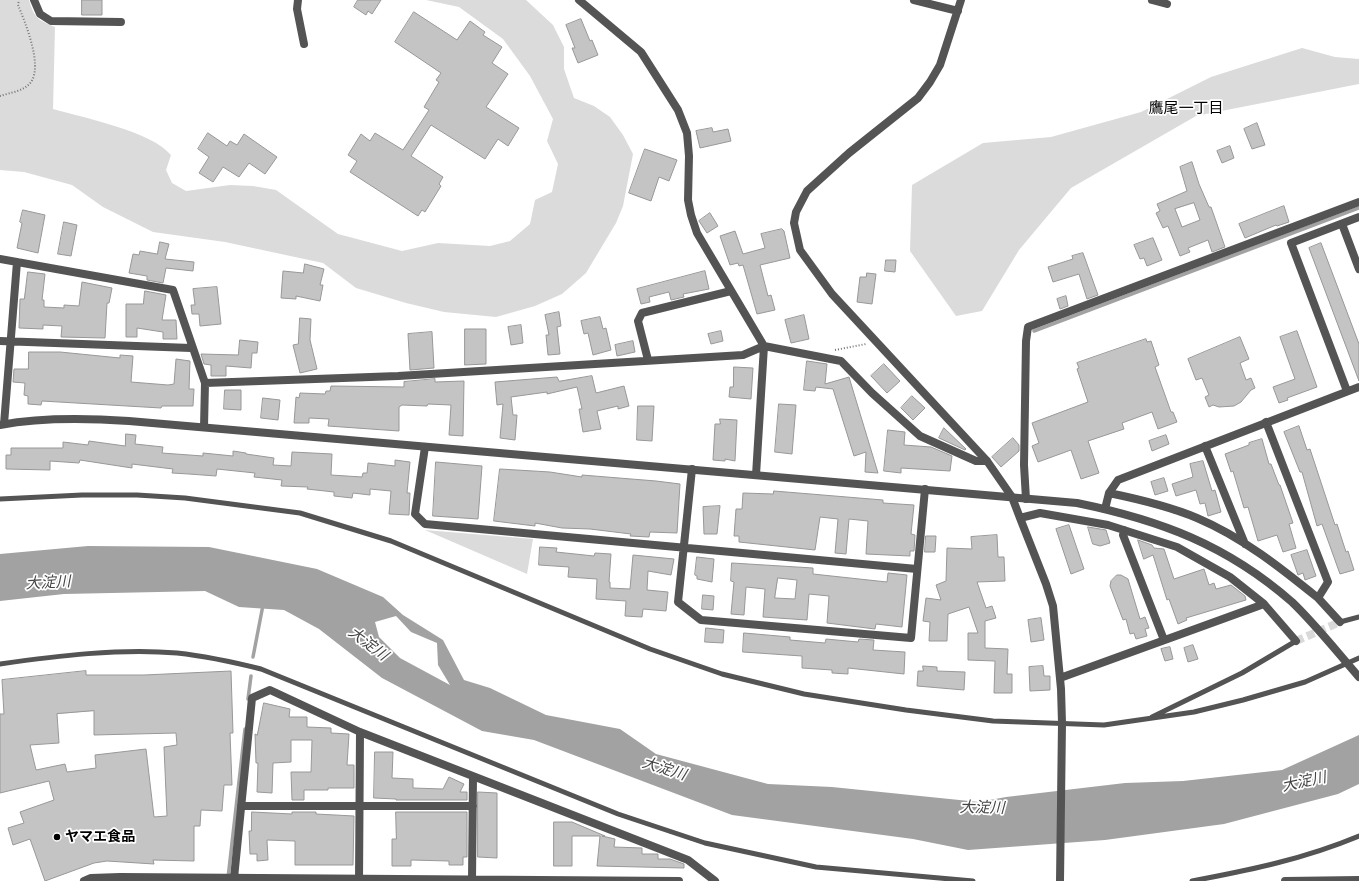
<!DOCTYPE html>
<html>
<head>
<meta charset="utf-8">
<style>
  body { margin:0 }
  canvas { display:block; background:#fff }
</style>
</head>
<body>
<canvas width="1359" height="881"></canvas>
<script>
const c = document.querySelector('canvas').getContext('2d');
c.lineJoin = 'round';
function fillPath(path, color) {
  c.fillStyle = color;
  c.fill(path, 'evenodd');
}
function strokePath(path, color, width, dash) {
  c.strokeStyle = color;
  c.lineWidth = width;
  c.lineCap = dash ? 'butt' : 'round';
  c.setLineDash(dash || []);
  c.stroke(path);
}
function drawText(font, color, halo, rows, align = 'center') {
  c.font = font + ' Figtree,"Noto Sans JP",sans-serif';
  c.lineWidth = 3.5;
  c.setLineDash([]);
  c.textBaseline = 'middle';
  c.strokeStyle = halo;
  c.fillStyle = color;
  for (const [text, x, y, turn = 0] of rows) {
    c.save();
    c.translate(x, y);
    c.rotate((+turn || 0) * Math.PI / 180);
    c.textAlign = isNaN(turn) ? turn : align;
    if (halo) c.strokeText(text, 0, 0);
    c.fillText(text, 0, 0);
    c.restore();
  }
}
const green = new Path2D(`
  M0,0H29C34,18 38,20 55,27L53,109C84,118 151,131 171,155L166,170L172,183L186,191L230,185L253,186L276,190L338,234L402,251L438,243L490,246L510,241L530,224L535,200L552,192L558,164L547,141L553,119L530,76L503,39L459,7L426,0H526L553,25L564,47V69L574,98L594,106L610,117L623,135L633,154L623,206L616,223L586,273L562,294L535,306L496,317L444,312L406,303L356,288L323,263L225,242L153,232L103,207L72,185L24,172L0,170Z
  M1302,48L1335,57L1359,59V84L1196,116L1071,188L1019,250L982,311L956,316L910,251L912,185L983,143L1051,137L1141,112L1211,77Z
  M425,530L533,539L527,574Z`);
const water = new Path2D(`
  M88,546L209,547L317,569L383,597L403,615L443,640L464,680L490,688L546,715L620,729L656,754L768,784L832,787L979,802L1006,797L1125,783L1183,781L1282,770L1359,735V784L1338,794L1224,824L1105,840L968,850L913,839L732,815L534,740L482,731L382,678L319,629L284,610L239,607L205,591L64,594L0,601V554ZM396,616L411,632L437,643L438,665L450,685L400,658L379,637L375,622Z`);
const stream = new Path2D(`
  M1034,331L1359,208
  M253,657L263,605
  M248,699L251,676
  M228,878L245,729`);
const building = new Path2D(`
  M82,0H102V15H82Z
  M358,0H381L372,14L368,11L366,15L354,7Z
  M414,12L457,40L470,21L485,32L483,35L502,47L492,63L508,74L486,107L519,128L508,146L498,139L485,159L431,125L411,156L443,177L439,184L441,186L425,212L422,210L418,216L350,172L357,161L348,155L361,134L370,141L375,133L403,150L429,110L424,107L439,82L436,80L441,73L395,42Z
  M581,19L590,41L592,40L598,55L578,63L572,48H575L566,25Z
  M1257,123L1265,145L1252,149L1244,129Z
  M712,128L713,132L728,129L731,141L700,148L696,131Z
  M208,133L227,146L230,141L237,145L244,134L277,157L265,174L249,163L239,177L223,167L213,182L199,173L209,157L198,149Z
  M1230,146L1234,158L1222,163L1217,151Z
  M645,149L677,160L669,181L659,177L651,201L629,193Z
  M1192,162L1199,184L1209,207H1211L1225,247L1212,252L1208,240L1188,248L1190,252L1180,256L1168,226L1163,228L1156,213L1160,211L1157,204L1187,191L1180,167ZM1194,203L1200,220L1182,227L1175,209Z
  M1284,206L1289,222L1277,226L1276,225L1245,238L1239,224Z
  M23,210L45,215L38,253L17,248L22,223L20,222Z
  M710,213L718,226L707,233L699,221Z
  M64,222L77,225L71,256L58,254Z
  M782,229L784,231L790,258L760,265L768,296L771,295L775,310L757,314L743,265L739,266L738,263L730,265L720,236L735,231L743,254L765,248L761,234Z
  M1153,238L1162,260L1147,266L1144,258L1140,259L1134,245Z
  M160,242L169,244L165,259L194,262L193,271L166,268L163,283L147,280V276L129,273L133,254L139,255L140,251L157,254Z
  M1321,243L1359,344V381L1309,248Z
  M1083,253L1098,295L1087,299L1079,274L1053,282L1048,267L1073,259L1072,256Z
  M886,260H896L895,272L885,271Z
  M305,264L324,269L320,285H323L320,301L296,296V299L281,298L283,271L303,273Z
  M705,271L709,289L683,294L684,297L671,300L669,292L649,297L650,302L641,304L637,289Z
  M28,272L45,274L42,300H44V307L64,308V305L79,306L82,282L112,288L109,303H107L105,338L61,337L62,326L43,325V329L19,328L20,299H24Z
  M867,273L876,274L872,304L857,302L860,277H866Z
  M217,287L221,324L200,326L199,314H192L191,305H195L193,289Z
  M145,291L166,295L162,320H176L177,339H163V332L137,328V337H126V304H143Z
  M1066,296L1068,306L1060,309L1057,299Z
  M559,312L561,326L557,327L560,354L548,355L546,335H549L545,315Z
  M804,315L809,339L791,343L785,320Z
  M600,317L603,329L606,328L611,350L593,355L588,333L584,334L581,321Z
  M300,318L311,319L310,340L317,369L300,373L293,345L298,344Z
  M521,325L523,343L511,345L508,327Z
  M465,329H486V364L465,365Z
  M721,331L723,341L711,344L708,334Z
  M1297,331L1317,387L1287,398L1288,400L1279,403L1273,387L1295,379L1280,337Z
  M432,332L434,368L410,370L408,334Z
  M1240,337L1249,359L1240,363L1246,380L1251,378L1255,388L1251,390L1241,402L1234,406L1219,407L1213,405L1209,407L1205,397L1209,395L1202,378L1196,380L1188,359Z
  M1146,339L1147,342L1151,341L1159,365L1155,367L1171,412H1173L1177,422L1158,429L1152,412L1122,423L1124,429L1088,441L1099,473L1081,479L1071,450L1038,462L1032,446L1039,443L1032,423L1088,402L1077,369L1079,368L1077,363Z
  M240,340L258,342L257,353H252L251,368L226,366V376H211V365L204,364L201,354L238,355Z
  M633,341L635,352L617,356L615,345Z
  M29,352H60L120,358V355L133,356L131,382L168,385L174,384L176,359L190,361L189,389H194L193,406H162L161,408L42,401L41,405L28,404V396L24,395L25,383L13,382L14,369H28Z
  M807,361L827,364L825,384L849,377L878,473L865,472L866,452L854,456L833,389L816,387L815,391L804,390Z
  M884,364L900,381L887,393L871,376Z
  M734,367L753,368L751,399L729,397L730,387H733Z
  M592,376L596,393L624,386L629,406L618,409V406L597,411L601,429L583,432L579,409H582L577,387L547,394V392L511,397L513,415H517L515,440L500,438L503,404L497,405L495,382L557,377L559,381Z
  M435,379V382L464,381L463,436L449,435L451,405L428,404L427,406L402,405L399,407V431L328,426L329,419L309,418V423H294L296,397L299,398L300,393L325,394L326,391H330L331,386L404,387V382Z
  M225,390H241V410L224,409Z
  M912,396L925,408L913,420L901,408Z
  M263,398L280,400L278,420L261,418Z
  M779,404L796,405L792,454L775,452Z
  M638,406H654L652,441L637,440Z
  M720,419L737,420L735,461L725,459V461L713,460L715,424H720Z
  M1299,426L1307,450L1310,449L1335,525L1337,524L1346,552L1348,551L1354,570L1340,574L1322,524L1317,526L1302,472H1300L1284,432Z
  M944,428L966,449L965,450L939,438Z
  M888,430L905,432L904,445L931,447L952,456L950,471L901,468V473L884,471Z
  M126,434L136,435L135,444L163,447L162,453L203,456V453L233,456V451L246,453V454L274,458L273,465L291,466L292,452L332,454L331,475L362,477L363,473H367L368,463L395,466V460L410,462L407,493H410L409,515L389,514L391,491L370,489V495L353,493L352,498L334,496V492L307,489L308,487L281,486L282,480L254,477L255,473L217,469L216,476L189,474L172,473L173,469L132,464V468L80,460L79,463L50,461V470L6,469V455H11V448H63V442L88,445L89,441L125,446Z
  M1166,435L1169,444L1152,451L1149,441Z
  M1013,438L1019,445V451L1001,467L992,457Z
  M1262,439L1269,464H1271L1279,485H1280L1293,523L1289,524L1296,548L1283,552L1277,535L1258,541L1248,507L1244,508L1233,471L1231,472L1225,454L1249,445V443Z
  M1203,461L1212,491L1215,490L1221,512L1208,516L1205,503L1200,504L1196,490L1176,496L1172,484L1193,477L1190,464Z
  M436,462L482,466L478,519L433,516Z
  M500,469L550,472L582,477V475L656,481L680,484L677,533L650,532L649,537L630,536L631,534L590,529L562,528L535,523V526L494,521Z
  M1164,478L1168,491L1155,495L1151,482Z
  M774,491L883,500V503L914,505L911,534L915,535L914,551H910V556L866,554L868,521L849,519L846,554L835,553L838,519L820,517L815,550L739,542V536H734L736,509H742L743,493L773,494Z
  M720,506L717,534H704L703,507Z
  M1069,525L1084,569L1071,574L1056,529Z
  M1088,527L1106,530L1110,543L1100,546L1093,544Z
  M997,535L998,557H1004L1005,581L977,582L986,608L992,606L996,618L985,621V648L1008,649L1007,674H1012V693H994L995,661L968,660V633H978L969,607L948,614L947,641H929L930,622L923,621L926,598L941,600L936,585L946,581L947,548L972,549L971,537Z
  M926,536H936L935,552H925Z
  M1138,540L1152,545L1154,548L1164,549L1174,579L1204,569L1209,585L1214,583L1216,589L1231,585L1245,596L1246,600L1186,618L1187,620L1178,624L1169,599L1167,600L1153,555L1144,559Z
  M540,547L557,548L556,552L594,556L595,553L611,554L609,582H610V588L630,589L633,555L674,559L671,575L648,571L647,590L668,592L666,611L643,609L642,617L625,616L626,601L596,599L597,579L568,577L569,567L539,565Z
  M1307,550L1316,576L1305,580L1303,573L1298,575L1291,555Z
  M697,557L714,559L712,582L697,579V576L695,575Z
  M732,563L813,568V574L887,582L888,573L907,575L902,627L876,624L875,629L827,623L829,596L809,594L807,620L763,617L765,589L746,587L744,615L731,614L734,582L731,581ZM778,578L797,580L795,599L775,598Z
  M1117,575H1121L1128,579L1140,619L1145,617L1149,628L1145,629L1147,636L1136,639L1134,633L1130,634L1126,619L1123,620L1110,586L1111,581Z
  M703,595L714,596L713,610L702,609Z
  M1041,618L1044,640L1031,642L1028,620Z
  M706,628L724,630L723,643L705,642Z
  M744,633L790,637V640L825,643L826,639L858,642L859,639L874,640L873,650L905,652L904,674L848,668V674L832,673V670L802,668V656L743,652Z
  M1193,645L1198,659L1188,662L1184,648Z
  M1170,647L1173,659L1165,661L1161,649Z
  M923,666L937,667V671L965,672L964,690L917,686L918,671H923Z
  M1043,666L1044,676H1050V690L1030,691L1029,667Z
  M86,671V675H144L231,671L233,733H230L232,785H224L222,811L201,810L200,826H194V861L153,860L154,864L107,861L94,863L45,881L30,839L13,845L8,828L24,823L20,812L54,800L49,781L0,793V714H4L2,680ZM94,711V735L176,733L177,745L164,747L167,816L154,817L146,749L95,755L96,768L67,772L65,764L36,770L30,745L59,743L57,714Z
  M264,703L290,709L289,717H307V727L331,728V733L349,734L347,765H354V788H328V790H304V800H292L291,772H311L312,740H291V762L273,763L272,793L257,792L258,763H256L255,734L257,735Z
  M375,752H393L392,778L413,779V788L443,789L449,777L464,784L460,792H467V800H396V799L374,798Z
  M478,792L497,793V858L478,857Z
  M252,812L292,814V812H316V814L354,816L353,865H295V841L267,840L268,860L257,861V854H250L249,831H251Z
  M396,812H467V857H463V865H449V861L411,860V866H392V839H396Z
  M554,822H572L605,836H602L615,839L614,847L642,848V854H658V859H670L684,864V868L597,866L600,836H572V866H554Z`);
const minorTunnel = new Path2D(`
  M1296,641L1340,622`);
const path = new Path2D(`
  M0,96C9,93 25,91 31,82C43,65 25,22 18,5L19,0
  M835,350L866,344`);
const service = new Path2D(`
  M0,499L82,495H137L185,498L300,513L391,541L650,649L722,674L804,694L906,710L993,721L1104,725L1194,712L1243,700L1305,682L1359,658
  M1340,622L1359,617
  M0,664C56,656 120,648 177,653C205,656 233,662 261,669L618,814L705,843L816,867L973,881
  M1152,717L1242,673L1296,641
  M1192,881C1250,870 1304,859 1359,836`);
const minor = new Path2D(`
  M34,0L40,14L51,21L121,22
  M298,0L297,9L304,44
  M579,0L641,52L678,110L687,133L689,156L688,200L691,215L697,233L764,346L756,475
  M914,0L958,11
  M961,0L940,65L930,82L918,98L849,153L807,191L796,212L794,223L800,250L832,294L987,461L1012,497L1020,518L1046,584L1053,606L1061,689L1062,723L1060,881
  M1152,0L1167,4
  M1342,224L1359,269
  M0,259L173,290L205,383L204,427
  M0,341L191,348
  M648,360L638,321L642,313L731,291
  M205,383L398,376L743,355L764,346L841,361L872,393L920,436L976,461H987
  M1347,391L1291,243L1359,217
  M4,424L17,262
  M1205,446L1245,544
  M425,447L415,514L425,524L917,569
  M692,469L678,602L701,620L911,638L925,489
  M1109,493C1138,499 1169,506 1197,518C1242,537 1281,568 1318,598L1328,582L1266,422
  M1026,499L1024,465L1026,341L1028,327L1359,202
  M1105,509L1109,493L1118,480L1359,387
  M1020,518L1040,513L1108,525L1177,547L1230,577L1264,604L1060,678
  M1124,530L1123,535L1164,640
  M1318,598L1340,622
  M1264,604L1296,641
  M241,806H473
  M234,878L252,698L270,690L360,732L688,860L715,881
  M84,881L91,878L120,877L679,881
  M359,881L360,732
  M472,881L473,777
  M1285,881L1359,880`);
const tertiary = new Path2D(`
  M0,425C42,417 86,418 129,421L1077,503C1160,520 1227,545 1292,602C1316,625 1337,652 1359,677`);
const markers = [
  [57,837,4,"#000"]
];
const poiNames = [
  ["ヤマエ食品",65,837]
];
const neighbourhoodNames = [
  ["鷹尾一丁目",1186,109]
];
const waterNames = [
  ["大淀川",48,583,-3],
  ["大淀川",368,644,37],
  ["大淀川",664,769,17],
  ["大淀川",1304,782,-12],
  ["大淀川",982,808,1]
];
fillPath(green, '#dbdbdb');
fillPath(water, '#a2a2a2');
strokePath(stream, '#a2a2a2', 3.5);
fillPath(building, '#c4c4c4');
strokePath(building, '#989898', 1);
strokePath(minorTunnel, '#d9d9d9', 8, [8, 4]);
strokePath(path, '#767676', 2, [1, 2]);
strokePath(service, '#545454', 5);
strokePath(minor, '#545454', 8);
strokePath(tertiary, '#545454', 8);
for (const [x, y, r, color] of markers) {
  const dot = new Path2D();
  dot.arc(x, y, r, 0, 2 * Math.PI);
  c.fillStyle = color;
  c.fill(dot);
  strokePath(dot, '#fff', 1.5);
}
drawText('bold 14px', '#000', '#fff', poiNames, 'left');
drawText('15px', '#000', '#fff', neighbourhoodNames);
drawText('italic 15px', '#434343', '#fff', waterNames);
</script>
</body>
</html>
